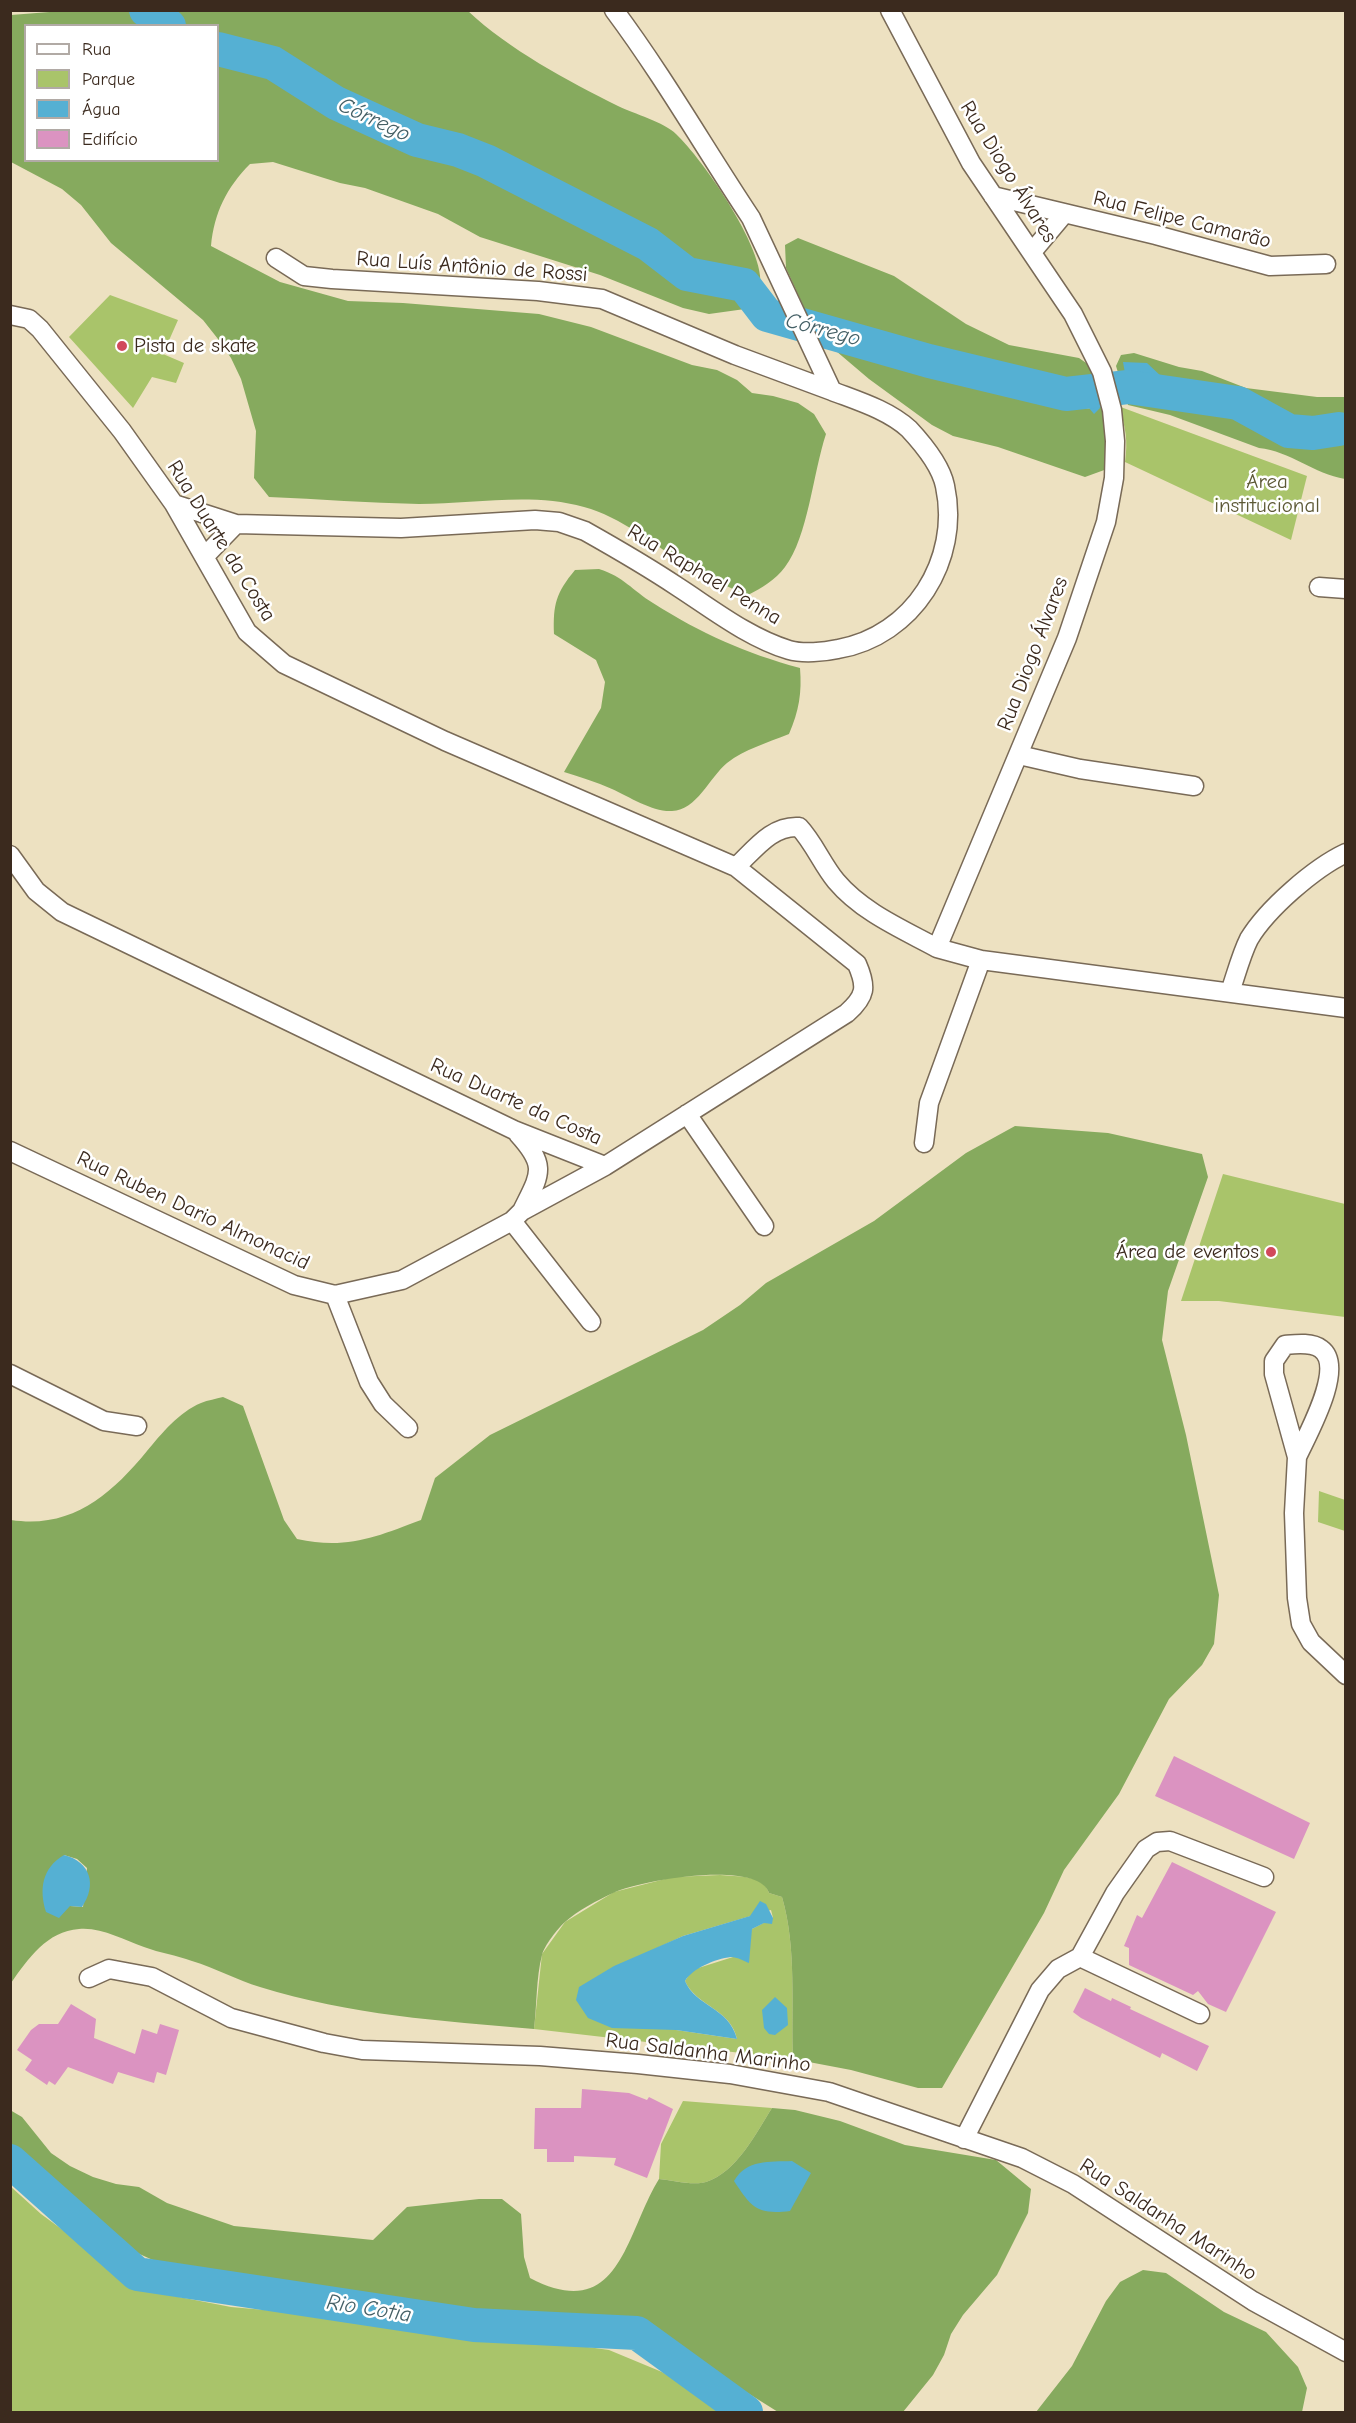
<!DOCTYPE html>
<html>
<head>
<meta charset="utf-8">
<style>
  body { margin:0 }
  #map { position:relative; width:1356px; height:2423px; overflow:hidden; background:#ede1c1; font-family:"Comic Neue",sans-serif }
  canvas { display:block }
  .frame { position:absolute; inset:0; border:12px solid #3b2a1e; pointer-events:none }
  .legend { position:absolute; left:24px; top:24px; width:195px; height:138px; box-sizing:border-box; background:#fff; border:2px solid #b1aaa5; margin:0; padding:8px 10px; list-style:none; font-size:18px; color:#3b2a1e }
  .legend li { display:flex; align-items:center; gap:12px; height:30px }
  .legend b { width:30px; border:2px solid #b1aaa5 }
</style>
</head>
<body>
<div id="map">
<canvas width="1356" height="2423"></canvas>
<div class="frame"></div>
<ul class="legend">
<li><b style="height:8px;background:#fff"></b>Rua</li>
<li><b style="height:16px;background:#a9c46a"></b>Parque</li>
<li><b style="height:16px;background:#55b0d3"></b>Água</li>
<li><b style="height:16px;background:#db93c1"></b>Edifício</li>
</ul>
</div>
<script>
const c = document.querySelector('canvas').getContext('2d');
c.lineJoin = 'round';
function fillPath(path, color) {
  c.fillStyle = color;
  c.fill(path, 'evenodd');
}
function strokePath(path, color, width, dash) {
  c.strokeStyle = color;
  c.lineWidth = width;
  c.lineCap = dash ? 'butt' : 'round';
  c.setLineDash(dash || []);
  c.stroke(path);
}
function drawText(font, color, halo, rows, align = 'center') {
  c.font = font + ' "Comic Neue",sans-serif';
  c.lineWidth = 5;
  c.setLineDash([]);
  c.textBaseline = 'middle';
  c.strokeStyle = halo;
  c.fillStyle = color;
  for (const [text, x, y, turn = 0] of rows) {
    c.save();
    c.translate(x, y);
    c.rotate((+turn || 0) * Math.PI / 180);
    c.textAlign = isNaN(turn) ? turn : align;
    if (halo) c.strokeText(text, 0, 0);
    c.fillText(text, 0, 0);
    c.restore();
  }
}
const green = new Path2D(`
  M110,295L178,320L163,354L184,363L176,383L152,377L133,408L69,337Z
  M1118,406L1307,476L1291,540L1125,462C1128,441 1126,426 1118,406Z
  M1223,1174L1345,1204V1317L1219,1301H1181Z
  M1319,1491L1345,1500V1531L1318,1522Z
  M720,1875C737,1877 763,1874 769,1893L782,1897C797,1948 791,2007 793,2059L534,2029L542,1954L565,1922L614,1892L673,1877ZM771,1910L773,1918L752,1929L733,1957L692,1970L685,1981C696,2006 731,2009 737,2039L676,2030L655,1949L683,1936Z
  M683,2101L772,2108C756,2133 737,2172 706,2182C694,2186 672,2180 659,2179L661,2144Z
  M10,2186L41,2214L128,2278L169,2295L231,2307L424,2324L609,2350L662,2372L729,2412H11Z`);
const forest = new Path2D(`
  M62,11H468C508,49 568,81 618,106C634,114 664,122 676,134C701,157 772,257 759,291C757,297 749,304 745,309L709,314L683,308L600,275L480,237L438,214L365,188L340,183L273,162L250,164C227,187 214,213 211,246L280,282L348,301L403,303L539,314L591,327L692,365L717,370L737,380L752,393L773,396L798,403L814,414L826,434C813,473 808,537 785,567C775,580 762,588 748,595C727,587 707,577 687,565C654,545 621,517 584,507C531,492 473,504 419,504C369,503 319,499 269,497L254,478L256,431L241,379L231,358L218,339L203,320L111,243L81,205L62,189L11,162V15ZM26,26H218V160H26Z
  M798,238L894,276L966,324L1009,345L1079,358L1092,367L1107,424V469L1085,477L998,447L953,436L932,425L869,379L816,334L786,268L785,245ZM1083,378L1092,387L1099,408L1069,409L1045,396L1048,387L1062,389Z
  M1134,353L1179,367L1202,371L1246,388L1317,397H1345V479C1314,474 1290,451 1259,448L1170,415L1128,405L1116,366L1121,355Z
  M599,569C624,577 632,590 653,603C702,634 745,653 800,668C802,693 799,711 789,734C767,743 745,749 727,763C709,778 697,810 672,811C652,812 630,797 612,789C596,782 580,777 564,772L601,708L605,682L596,660L554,634C553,604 556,593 575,570Z
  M1015,1126L1108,1133L1202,1154L1208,1177L1168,1291L1162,1340L1186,1435L1219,1595L1214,1644L1202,1665L1169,1699L1119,1794L1064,1870L1044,1913L942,2088H918L851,2070L793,2059C791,2007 797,1948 782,1897L769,1893C758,1859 638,1881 613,1893C598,1900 577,1911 565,1922C558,1928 544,1946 542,1955C536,1978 537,2005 534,2029C441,2021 350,2015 260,1987C237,1980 215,1968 192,1961C176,1955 160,1953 144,1947C123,1940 102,1927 79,1929C47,1931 28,1959 11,1983V1520C71,1529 110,1496 147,1451C161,1434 179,1412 201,1403C208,1400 216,1399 223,1397L243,1406L284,1520L297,1539C346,1550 376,1537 421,1520L435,1478L490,1435L703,1330L740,1305L766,1283L874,1221L966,1153ZM64,1855L77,1859L87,1868L83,1907L70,1906Z
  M772,2108L795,2110L840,2121L905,2145L996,2160L1031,2189L1028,2213L997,2275L963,2315L951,2334L944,2355L933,2375L903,2412H778L649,2331L615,2321L524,2313L477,2315L408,2309L361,2299L291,2291L243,2277H218L166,2266L124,2247L11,2150L10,2110L22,2117L51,2153L70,2166L93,2177L116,2184L139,2187L167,2203L234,2226L373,2240L407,2207L479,2199H502L521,2214L524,2257L530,2278C620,2325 625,2234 659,2179C672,2180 693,2186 706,2182C737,2172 756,2133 772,2108Z
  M1143,2270L1166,2273L1224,2312L1266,2332L1298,2367L1307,2388L1302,2412H1036L1072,2366L1106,2301L1120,2282Z`);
const water = new Path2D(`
  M1123,362L1147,363L1163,378L1148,405L1130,402Z
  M1083,378L1087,384L1092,380L1095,399L1100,408L1094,414L1089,408L1069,409L1045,396L1048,387L1062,389Z
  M64,1855C91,1862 97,1885 82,1907L70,1906L59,1918L46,1912C39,1889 42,1868 64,1855Z
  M760,1901L766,1904L773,1918L772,1924L764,1923L752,1929L749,1963C744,1961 737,1957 731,1957C715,1959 693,1968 685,1981C696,2007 729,2007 737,2039L676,2030L612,2028L588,2018L576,2000L579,1987L614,1966L683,1936L750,1916Z
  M775,1997L787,2008L788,2025L775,2035L769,2034L764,2028L762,2010Z
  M792,2161L811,2173L790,2211C757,2215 751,2207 734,2181C747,2159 769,2162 792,2161Z`);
const river = new Path2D(`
  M146,10L169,26
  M218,49L273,63L336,103L417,140L458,150L486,161L648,244L687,274L744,285L767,315L929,361L1066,394L1128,387L1238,403L1289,431L1313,433L1339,429
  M10,2161L137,2274L474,2325L637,2333L746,2412`);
const building = new Path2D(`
  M1174,1756L1310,1823L1294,1859L1155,1796Z
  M1172,1862L1276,1912L1226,2012L1208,2004L1198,1991L1193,1995L1129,1965V1948L1124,1946L1137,1915L1142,1918Z
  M1085,1988L1111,2001L1112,1998L1131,2007L1130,2009L1209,2046L1197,2071L1162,2053L1160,2058L1081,2018L1073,2012Z
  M71,2004L96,2019L94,2038L135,2054L142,2029L157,2034L160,2024L179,2030L166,2075L157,2072L154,2083L118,2072L113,2084L68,2067L55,2085L49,2081L47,2085L25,2070L32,2060L17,2050L31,2030L39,2024H58Z
  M582,2089L629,2093L647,2100L649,2097L673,2109L647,2178L614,2165L616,2158L574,2156V2162H547V2149H534L535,2108H581Z`);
const minor = new Path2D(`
  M890,10L971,163L1073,314L1102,372L1112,410L1115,441L1114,478L1106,522L1067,638L937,948L981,960L1346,1008
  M993,196L1156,235L1270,266L1326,264
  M1032,252L1064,214
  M276,258L304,276L332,279L538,291L602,299L735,355L832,391
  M10,315L29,319L40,329L122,431L174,504L247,632L284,664L445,741L736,867C755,849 772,825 799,827C814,843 822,864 836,881C862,912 902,929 937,948
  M174,504L236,524L401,528L535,520L559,522L585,531C617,549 648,567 678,587C712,609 749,638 789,650C803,654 824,652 838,649C913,636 961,560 945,486C941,466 923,444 909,429C888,410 858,401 832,391L751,218C705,149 664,77 614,10
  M205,556L236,524
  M1319,587L1346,589
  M1019,755L1080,769L1194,786
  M10,855L36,891L62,912L514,1130L605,1166L847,1013C866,996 867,987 857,964L736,867
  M1230,992C1236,975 1241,955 1249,939C1267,909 1314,868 1346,853
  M687,1114L764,1226
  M518,1134C548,1167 540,1174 522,1211
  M924,1143L929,1103L981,960
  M10,1151L294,1285L335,1295L402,1280L512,1221L522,1211L605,1166
  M512,1221L591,1322
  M335,1295L369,1382L383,1404L408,1428
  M10,1374L104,1421L137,1426
  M1297,1457C1307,1435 1346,1367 1321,1349C1312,1342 1296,1344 1285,1345L1274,1361V1374L1297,1457L1294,1513L1297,1598L1301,1624L1311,1642L1346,1675
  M1080,1957L1200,2014
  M89,1978L109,1969L152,1977L231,2018L324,2043L362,2050L540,2056L638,2064L730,2074L829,2092L1022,2158L1073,2184L1253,2301L1346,2352
  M964,2139L1040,1990L1058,1969L1080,1957L1115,1893L1146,1849L1157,1842L1170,1841L1264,1877`);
const markers = [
  [122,346,6,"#d1495b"],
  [1271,1252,6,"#d1495b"]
];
const streetNames = [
  ["Rua Diogo Álvares",1008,172,58],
  ["Rua Felipe Camarão",1182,220,14],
  ["Rua Luís Antônio de Rossi",472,267,4],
  ["Rua Duarte da Costa",221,541,58],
  ["Rua Raphael Penna",704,575,31],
  ["Rua Diogo Álvares",1033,654,-69],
  ["Rua Duarte da Costa",516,1102,24],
  ["Rua Ruben Dario Almonacid",193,1211,25],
  ["Rua Saldanha Marinho",708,2053,7],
  ["Rua Saldanha Marinho",1168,2220,33]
];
const poiNames = [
  ["Pista de skate",134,346],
  ["Área de eventos",1259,1252,"right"]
];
const parkNames = [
  ["Área",1267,482],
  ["institucional",1267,506]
];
const waterNames = [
  ["Córrego",374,120,25],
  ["Córrego",823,330,15],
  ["Rio Cotia",369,2309,9]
];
fillPath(green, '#a9c46a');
fillPath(forest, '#86aa5e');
fillPath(water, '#55b0d3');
strokePath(river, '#55b0d3', 34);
fillPath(building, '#db93c1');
strokePath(minor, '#796a57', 21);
strokePath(minor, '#fff', 18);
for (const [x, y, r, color] of markers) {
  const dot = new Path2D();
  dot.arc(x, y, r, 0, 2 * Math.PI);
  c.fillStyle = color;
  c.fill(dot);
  strokePath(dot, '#fff', 2);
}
drawText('21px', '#3b2a1e', '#fff', streetNames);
drawText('21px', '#3b2a1e', '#fff', poiNames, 'left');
drawText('21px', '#5c5835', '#fff', parkNames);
drawText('italic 22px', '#456066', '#fff', waterNames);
</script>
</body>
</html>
